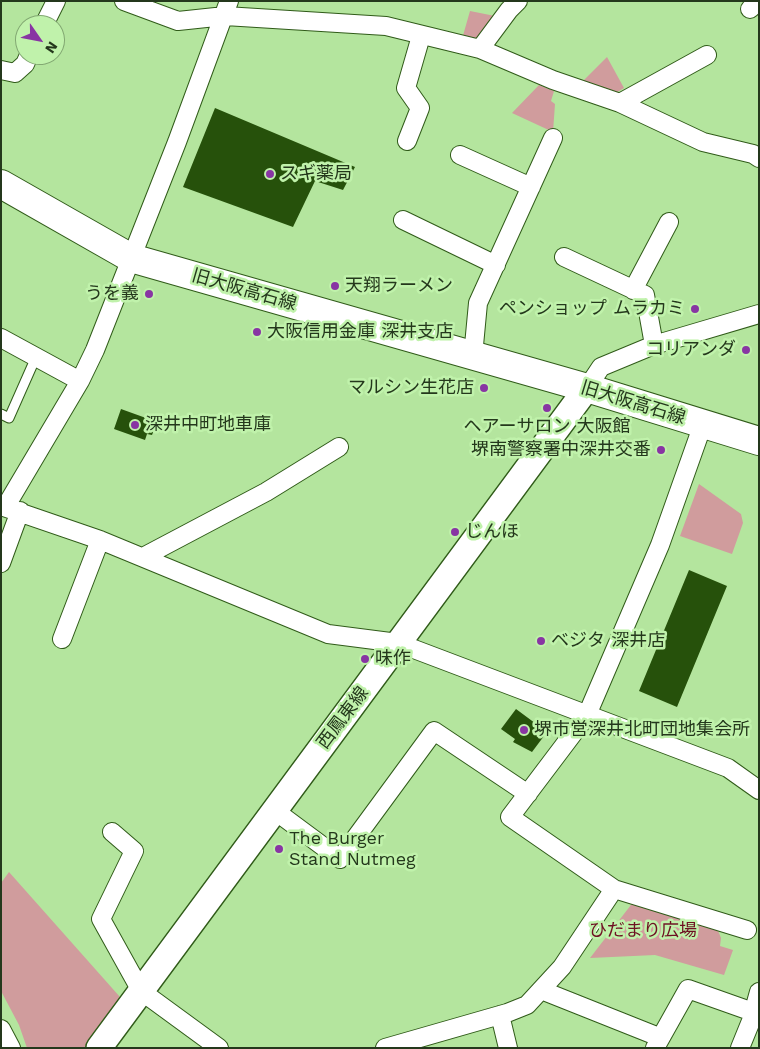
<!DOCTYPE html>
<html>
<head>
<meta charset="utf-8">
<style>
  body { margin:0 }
  #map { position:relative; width:760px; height:1049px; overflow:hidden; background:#b4e59e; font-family:"Work Sans",sans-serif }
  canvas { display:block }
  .frame { position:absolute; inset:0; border:2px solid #24381c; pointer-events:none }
  .north { position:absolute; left:15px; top:15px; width:50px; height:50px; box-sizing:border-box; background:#c0f2ab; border:1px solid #82a872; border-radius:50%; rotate:123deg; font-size:14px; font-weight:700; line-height:20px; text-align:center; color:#24381c }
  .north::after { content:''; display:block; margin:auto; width:18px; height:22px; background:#8835a3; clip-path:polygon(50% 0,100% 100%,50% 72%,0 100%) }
</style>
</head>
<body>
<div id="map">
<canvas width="760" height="1049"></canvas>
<div class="frame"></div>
<div class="north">N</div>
</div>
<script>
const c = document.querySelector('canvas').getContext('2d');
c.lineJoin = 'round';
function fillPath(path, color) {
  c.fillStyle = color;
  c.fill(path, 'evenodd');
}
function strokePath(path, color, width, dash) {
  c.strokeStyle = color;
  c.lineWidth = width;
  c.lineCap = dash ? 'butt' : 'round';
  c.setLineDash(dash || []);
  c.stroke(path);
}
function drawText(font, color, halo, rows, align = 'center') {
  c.font = font + ' "Work Sans","Noto Sans JP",sans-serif';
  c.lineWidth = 5;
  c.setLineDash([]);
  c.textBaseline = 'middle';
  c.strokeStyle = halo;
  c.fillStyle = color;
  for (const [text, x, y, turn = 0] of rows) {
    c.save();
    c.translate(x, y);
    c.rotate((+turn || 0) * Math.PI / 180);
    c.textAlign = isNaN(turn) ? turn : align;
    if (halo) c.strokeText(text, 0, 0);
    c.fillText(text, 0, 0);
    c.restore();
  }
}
const green = new Path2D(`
  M470,11L495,16L481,38L472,42L462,39Z
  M607,57L624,88L614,94L582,82Z
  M539,85L554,91L551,101L555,104L553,132L512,113Z
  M699,484L741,514L743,523L732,554L680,536Z
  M9,872L120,997L84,1048H27L19,1025L1,991V883Z
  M634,901L717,928L721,938L720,946L733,950L724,975L655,955L590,958Z`);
const building = new Path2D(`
  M215,108L355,167L343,190L315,181L293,227L183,187Z
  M121,409L157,422L152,435L147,434L145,440L114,429Z
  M689,570L727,586L677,707L639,691Z
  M516,709L547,732L532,752L513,742L515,739L501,729Z`);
const lane = new Path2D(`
  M1,414L9,418L36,357`);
const street = new Path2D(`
  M124,1L178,21L225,16L386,26L480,49L553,80L620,103L703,142L753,154L759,158
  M750,9L758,1
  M44,25L56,1
  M480,49L509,10L518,1
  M1,70L15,73L25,64L29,55
  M620,103L707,55
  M407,141L420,108L406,88L421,36
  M460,155L531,187
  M403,220L496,265
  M564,257L645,295L654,345
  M633,290L669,222
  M1,338L80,381
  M473,356L478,303L553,138
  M587,388L601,367L654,345L759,314
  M703,424L660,545L587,715L510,817L614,889L747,930
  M1,506L100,540L328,634L398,643L728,768L759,790
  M6,506L80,381L95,350L177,142L229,1
  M143,557L266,492L339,447
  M1,563L20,511
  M62,639L100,540
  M274,810L340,859L434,731L528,794
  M112,832L134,851L101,919L141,991L219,1048
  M541,990L659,1037
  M500,1015L508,1048
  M1,1029L11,1048
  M385,1048L507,1013L527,1005L562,967L614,889
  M655,1048L688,989L753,1012
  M740,1048L751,1021L759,992`);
const secondary = new Path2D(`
  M99,1048L587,388`);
const primary = new Path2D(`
  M1,184L131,258L587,388L759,441`);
const markers = [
  [270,174,5,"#8835a3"],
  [335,286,5,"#8835a3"],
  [149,294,5,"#8835a3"],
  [695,309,5,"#8835a3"],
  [257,332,5,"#8835a3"],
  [746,350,5,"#8835a3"],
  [484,388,5,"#8835a3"],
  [547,408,5,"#8835a3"],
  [135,425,5,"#8835a3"],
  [661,450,5,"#8835a3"],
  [455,532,5,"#8835a3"],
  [541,641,5,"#8835a3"],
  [365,659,5,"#8835a3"],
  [524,730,5,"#8835a3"],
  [279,849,5,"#8835a3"]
];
const poiNames = [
  ["スギ薬局",280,174],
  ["天翔ラーメン",345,286],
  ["うを義",139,294,"right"],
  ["ペンショップ ムラカミ",685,309,"right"],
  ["大阪信用金庫 深井支店",267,332],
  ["コリアンダ",736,350,"right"],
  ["マルシン生花店",474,388,"right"],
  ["深井中町地車庫",145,425],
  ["ヘアーサロン 大阪館",547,427,"center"],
  ["堺南警察署中深井交番",651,450,"right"],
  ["じんほ",465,532],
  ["ベジタ 深井店",551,641],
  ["味作",375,659],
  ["堺市営深井北町団地集会所",534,730],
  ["The Burger",289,839],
  ["Stand Nutmeg",289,860]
];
const streetNames = [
  ["旧大阪高石線",244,290,16],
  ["旧大阪高石線",633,403,17],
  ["西鳳東線",343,718,-53]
];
const parkNames = [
  ["ひだまり広場",643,931]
];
fillPath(green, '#d09c9d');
fillPath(building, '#26510b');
strokePath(lane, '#305b19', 11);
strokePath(street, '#305b19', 20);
strokePath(secondary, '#305b19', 28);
strokePath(primary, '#305b19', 30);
strokePath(lane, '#fff', 9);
strokePath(street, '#fff', 18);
strokePath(secondary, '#fff', 25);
strokePath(primary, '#fff', 28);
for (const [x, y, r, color] of markers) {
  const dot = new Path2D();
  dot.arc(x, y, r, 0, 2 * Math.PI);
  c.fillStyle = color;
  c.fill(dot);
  strokePath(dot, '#c0f2ab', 2);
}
drawText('18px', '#24381c', '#c0f2ab', poiNames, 'left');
drawText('18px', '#24381c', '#c0f2ab', streetNames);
drawText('18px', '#6e1123', '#c0f2ab', parkNames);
</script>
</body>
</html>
